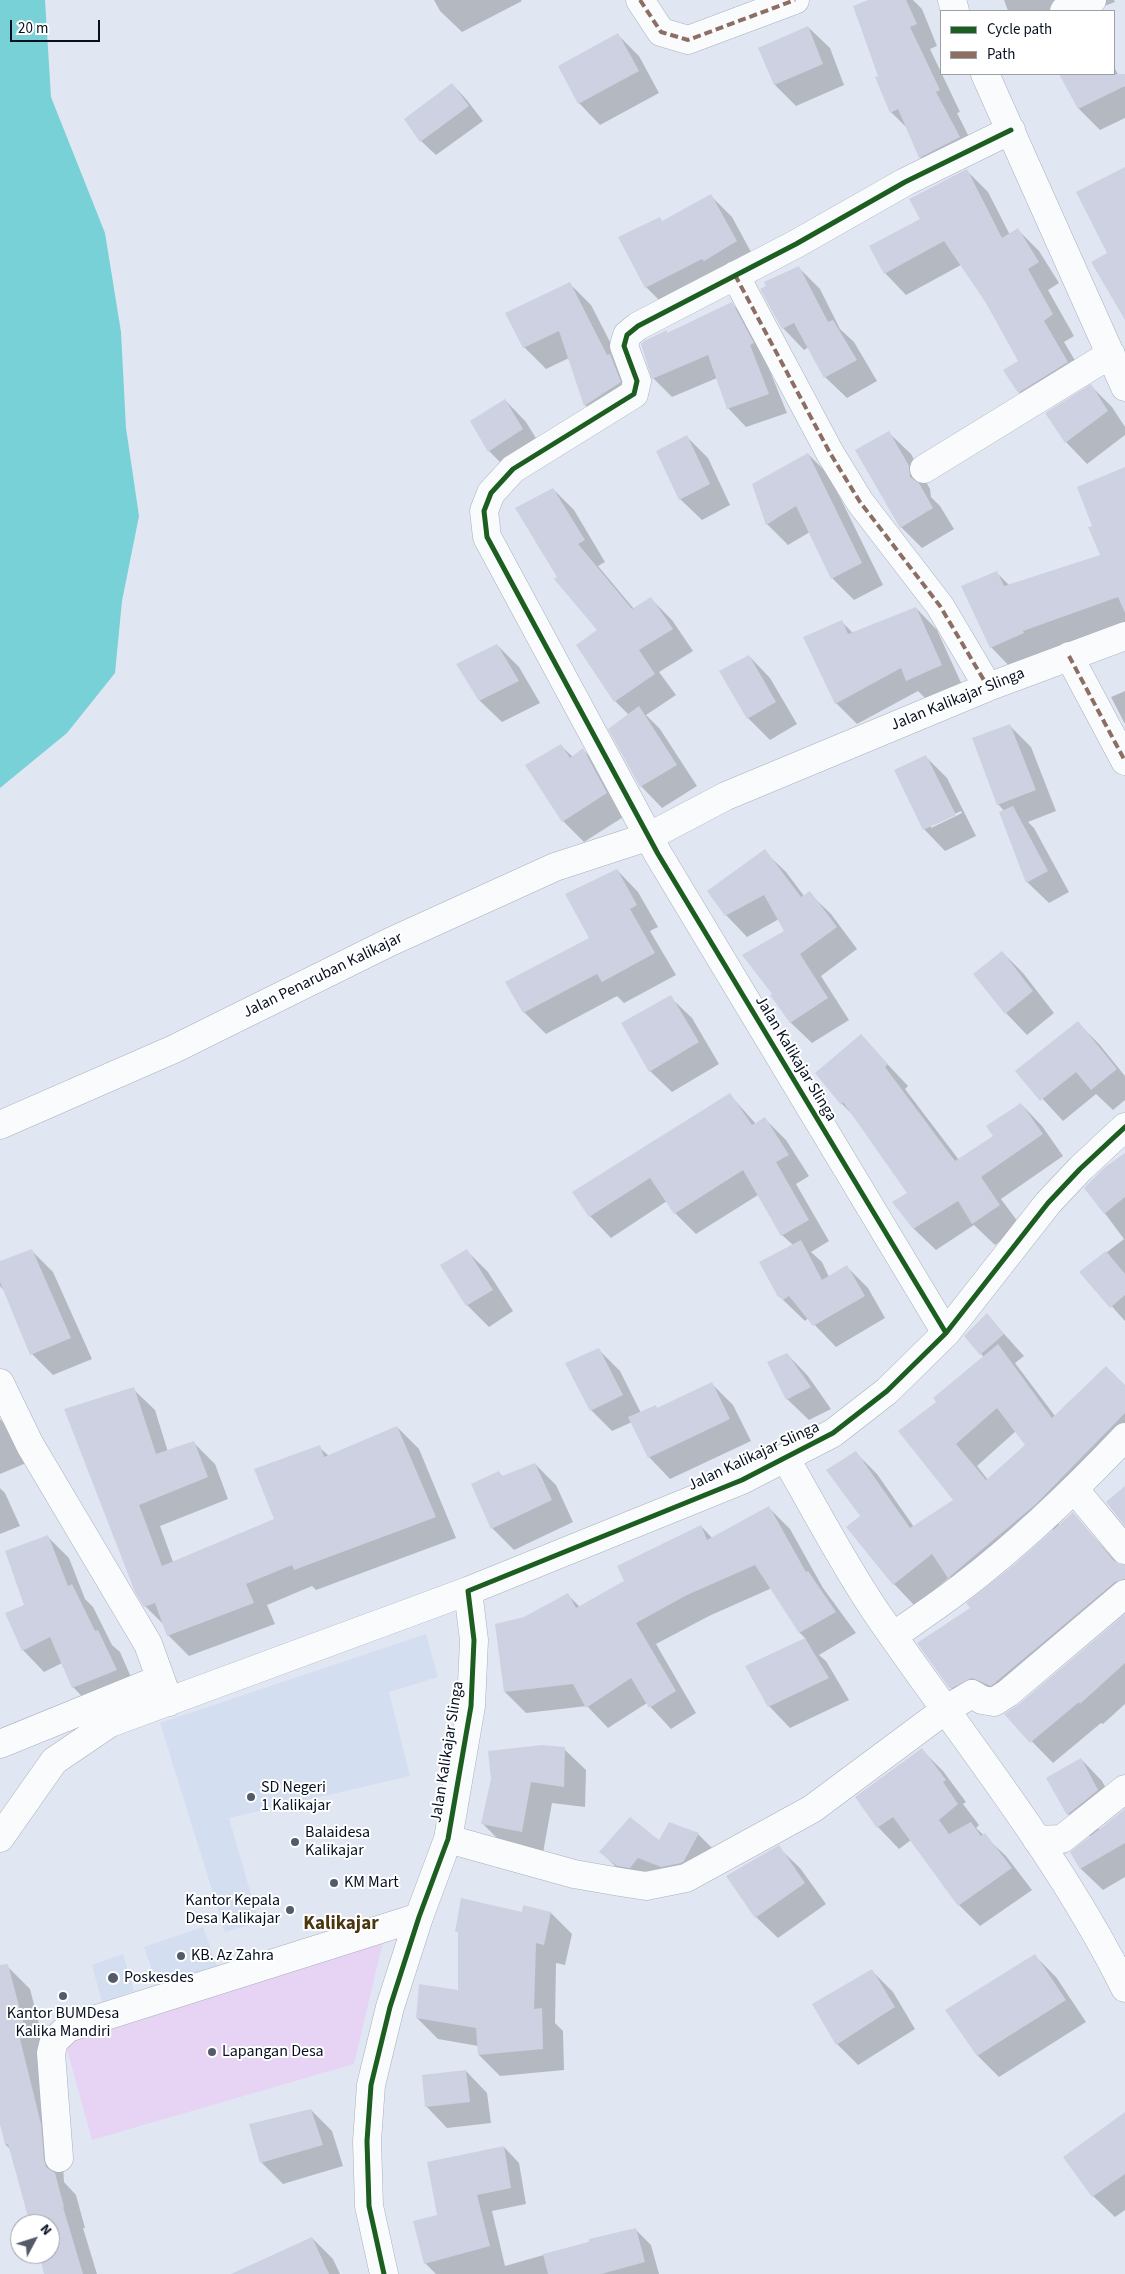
<!DOCTYPE html>
<html>
<head>
<meta charset="utf-8">
<style>
  body { margin:0 }
  #map { position:relative; width:1125px; height:2274px; overflow:hidden; background:#e1e7f2; font-family:"Source Sans 3",sans-serif }
  canvas { display:block }
  .legend { position:absolute; left:940px; top:10px; width:175px; height:65px; box-sizing:border-box; background:#fff; border:1px solid #9b9fa6; margin:0; padding:6px 9px; list-style:none; font-size:15px; color:#061021 }
  .legend li { display:flex; align-items:center; gap:10px; height:25px }
  .legend b { width:25px; border:1px solid #9b9fa6 }
  .north { position:absolute; left:10px; top:2214px; width:50px; height:50px; box-sizing:border-box; background:#fff; border:1px solid #9b9fa6; border-radius:50%; rotate:50deg; font-size:14px; font-weight:700; line-height:20px; text-align:center; color:#061021 }
  .north::after { content:''; display:block; margin:auto; width:18px; height:22px; background:#535b6a; clip-path:polygon(50% 0,100% 100%,50% 72%,0 100%) }
  .scale { position:absolute; left:10px; top:20px; width:90px; height:22px; box-sizing:border-box; border:2px solid #061021; border-top:0; padding-left:6px; font-size:15px; line-height:18px; white-space:nowrap; color:#061021; -webkit-text-stroke:4px #fff; paint-order:stroke }
</style>
</head>
<body>
<div id="map">
<canvas width="1125" height="2274"></canvas>
<ul class="legend">
<li><b style="height:6px;background:#1b5e20"></b>Cycle path</li>
<li><b style="height:6px;background:#8d6e63"></b>Path</li>
</ul>
<div class="north">N</div>
<div class="scale">20 m</div>
</div>
<script>
const c = document.querySelector('canvas').getContext('2d');
c.lineJoin = 'round';
function fillPath(path, color) {
  c.fillStyle = color;
  c.fill(path, 'evenodd');
}
function strokePath(path, color, width, dash) {
  c.strokeStyle = color;
  c.lineWidth = width;
  c.lineCap = dash ? 'butt' : 'round';
  c.setLineDash(dash || []);
  c.stroke(path);
}
function drawText(font, color, halo, rows, align = 'center') {
  c.font = font + ' "Source Sans 3",sans-serif';
  c.lineWidth = 4;
  c.setLineDash([]);
  c.textBaseline = 'middle';
  c.strokeStyle = halo;
  c.fillStyle = color;
  for (const [text, x, y, turn = 0] of rows) {
    c.save();
    c.translate(x, y);
    c.rotate((+turn || 0) * Math.PI / 180);
    c.textAlign = isNaN(turn) ? turn : align;
    if (halo) c.strokeText(text, 0, 0);
    c.fillText(text, 0, 0);
    c.restore();
  }
}
const built = new Path2D(`
  M426,1634L438,1677L389,1692L410,1776L229,1818L259,1922L225,1932L160,1723Z
  M203,1927L217,1966L157,1984L144,1947Z
  M123,1954L134,1991L102,2002L92,1965Z`);
const green = new Path2D(`
  M383,1942L354,2064L92,2140L64,2039Z`);
const water = new Path2D(`
  M0,0H45L51,97L105,233L121,332L126,428L139,516L122,601L115,673L67,733L0,788Z`);
const shadow = new Path2D(`
  M434,0H521L522,1L462,32L440,11Z
  M871,0H913L922,9L937,46L930,49L960,112L957,113L980,159L942,178L920,157L908,129L891,112L879,76Z
  M1004,0H1114L1115,2L1091,11H1008Z
  M808,27L830,48L844,85L796,106L775,85L759,48Z
  M618,35L639,56L659,93L600,125L579,103L560,66Z
  M1114,67L1125,87V118L1100,130L1079,109L1060,74H1114Z
  M452,84L466,99L483,121L436,155L421,141Z
  M967,171L988,192L1010,235L1018,230L1039,251L1059,283L1048,290L1074,336L1064,342L1089,384L1040,413L1019,392V362L987,303L961,265L906,295L885,273L871,247L921,220Z
  M711,196L732,217L757,263L667,308L646,287L663,222Z
  M799,268L820,289L840,329L854,342L877,381L847,398L825,377L809,347L804,350L783,328Z
  M570,284L591,305L624,369L631,377L607,427L586,406L569,358L546,369L524,347L507,314Z
  M732,304L750,322L787,413L746,427L728,408L717,378L672,397L653,378L666,332L668,334Z
  M1091,386L1112,407L1125,427V435L1087,464L1066,442L1047,413Z
  M505,400L526,422L544,451L510,472L489,451Z
  M889,433L911,454L930,489L931,497L940,506L954,529L922,548L901,527Z
  M687,437L708,458L730,505L702,520L680,499Z
  M808,454L829,475L883,585L854,600L832,578L810,532L788,545L767,524Z
  M1125,471V627L1012,669L991,647L997,573L1010,586L1102,555L1093,526Z
  M553,489L574,510L605,562L598,566L634,609L651,599L672,620L693,651L659,672L676,695L646,715L660,729L697,786L662,808L641,786L629,715L615,701L598,631L559,577Z
  M916,608L937,630L963,687L929,702L918,691L857,724L836,703L842,622L853,633Z
  M497,645L519,667L540,703L502,722L480,701L458,665Z
  M749,656L770,678L797,724L770,740L748,718L721,672Z
  M1125,691V724L1111,697Z
  M1010,726L1031,747L1056,811L1028,822L1034,828L1069,892L1049,903L1027,882L1004,811L998,804Z
  M560,745L573,757L583,750L604,771L628,814L584,842L563,821Z
  M926,757L947,778L976,836L945,851L924,829ZM961,811L962,813L931,828V825Z
  M764,851L786,872L804,896L809,893L831,914L857,949L821,976L849,1020L812,1043L790,1022L773,994L786,932L779,919L747,937L726,915Z
  M617,870L638,892L658,927L650,931L676,975L624,1003L617,996L546,1034L524,1012L507,982L591,938Z
  M1002,952L1023,973L1054,1013L1027,1035L1006,1013L975,975Z
  M670,997L692,1018L719,1064L672,1092L650,1071Z
  M1078,1023L1099,1044L1125,1076V1100L1113,1110L1096,1094L1063,1121L1017,1071Z
  M861,1036L908,1086L905,1089L959,1160L995,1136L1021,1104L1042,1126L1063,1156L1001,1199L1021,1226L995,1245L974,1225L936,1250L914,1229L894,1203L909,1193L856,1118L842,1104Z
  M730,1095L756,1124L765,1119L786,1140L809,1176L796,1184L829,1241L811,1252L822,1262L829,1277L847,1267L868,1288L885,1318L836,1347L808,1318L805,1321L779,1296L793,1245L782,1235L758,1195L696,1234L675,1213L667,1201L611,1238L590,1216Z
  M1125,1154V1321L1081,1272L1124,1239L1086,1188Z
  M32,1251L53,1272L92,1359L53,1375L32,1354L6,1293L0,1286V1263Z
  M467,1251L488,1272L513,1311L489,1327L467,1305L442,1266Z
  M987,1315L1024,1356L1015,1363L1055,1416L1125,1387V1456L1058,1524L1060,1526L1073,1514L1120,1566H1125V1613L1013,1706L972,1710L951,1688L972,1609L1054,1531L1052,1529L971,1598L950,1577L915,1606L894,1584L861,1517L855,1452L877,1474L914,1527L955,1500L938,1402L984,1357L981,1354ZM1016,1431L1027,1445L988,1480L977,1466Z
  M598,1349L620,1371L641,1413L658,1409L712,1384L733,1405L751,1441L670,1479L649,1457L632,1422L612,1431L591,1410Z
  M787,1354L808,1376L831,1409L809,1420L787,1399Z
  M133,1389L155,1410L168,1452L194,1443L215,1464L228,1499L160,1526L173,1562L275,1520L319,1447L329,1456L397,1427L419,1449L456,1538L316,1590L312,1586L267,1605L275,1624L189,1656L168,1635L165,1626L145,1606L130,1575Z
  M0,1419L20,1439L31,1461L0,1474Z
  M535,1464L556,1485L573,1522L514,1550L493,1529L472,1484L499,1473L504,1477Z
  M0,1488L5,1493L20,1526L0,1534Z
  M769,1508L790,1529L823,1588L856,1633L819,1655L826,1661L849,1700L790,1728L769,1706L747,1666L806,1639L800,1633L772,1588L709,1616L656,1644L696,1713L671,1729L647,1703L608,1728L587,1706L526,1713L505,1692L525,1618L568,1595L580,1607L626,1581L701,1526L713,1539Z
  M48,1537L69,1558L85,1599L93,1607L112,1645L120,1652L137,1691L94,1709L73,1687L62,1663L44,1672L23,1650Z
  M1125,1616V1704L1103,1724L1101,1723L1053,1763L1006,1715L1019,1706Z
  M564,1749L586,1770L585,1807L552,1803L543,1853L504,1845L482,1823L492,1779Z
  M922,1750L943,1771L966,1802L963,1804L979,1825L976,1828L1006,1856L1032,1890L980,1926L959,1905L911,1840L899,1849L878,1827Z
  M1081,1759L1102,1781L1119,1812L1098,1828L1100,1830L1125,1810V1877L1103,1890L1081,1869L1072,1852L1091,1837L1068,1814L1048,1778Z
  M698,1834L719,1855L660,1879L622,1873L601,1852Z
  M778,1847L800,1868L826,1904L778,1938L756,1917Z
  M522,1913H551L572,1934L565,1965L556,1963L555,2023L563,2031L564,2070L500,2076L479,2055L478,2046L438,2039L417,2018L459,1992V1934L457,1931Z
  M1035,1956L1056,1977L1086,2022L999,2077L978,2056L947,2010Z
  M9,1968L30,1989L48,2058L62,2147L64,2182L76,2195L85,2228H83L97,2274H45L39,2254H50V2224H32L11,2150L6,2145L0,2118V1970Z
  M872,1971L893,1992L915,2029L858,2065L837,2044Z
  M466,2071L487,2093L491,2123L447,2128L426,2106Z
  M311,2110L332,2131L343,2166L283,2184L262,2163L251,2125Z
  M1125,2114V2210L1115,2217L1093,2196L1065,2157Z
  M504,2147L519,2163L526,2204L492,2211L505,2266L635,2229L651,2245L659,2274H436L426,2264L415,2222L438,2216Z
  M312,2238L333,2259L340,2274H234Z`);
const building = new Path2D(`
  M868,0H906L917,24L910,27L940,90L936,92L960,137L919,158L898,109L890,113L875,77L878,76L853,6Z
  M808,26L823,64L774,85L758,48Z
  M618,33L639,71L578,104L558,66Z
  M1059,74H1125V86L1078,109Z
  M452,83L469,106L420,142L404,119Z
  M1125,167V320L1091,262L1107,253L1076,192Z
  M967,169L1002,238L1018,228L1039,262L1028,269L1053,314L1044,321L1068,362L1018,393L1003,370L1018,361L986,303L944,241L884,274L869,246L920,219L909,199Z
  M711,194L737,241L704,261L702,259L645,288L618,237L660,217L662,221Z
  M799,266L828,322L833,320L857,360L824,378L794,323L782,329L760,289L766,286L764,282Z
  M570,282L607,355L610,354L621,382L584,406L559,331L523,348L505,313Z
  M732,302L754,343L750,345L769,394L727,409L708,355L652,379L641,344L646,340L667,330V333Z
  M1091,384L1108,411L1065,443L1045,413Z
  M505,399L523,429L488,452L470,421Z
  M889,431L909,466L910,477L919,483L933,508L900,528L855,450Z
  M687,435L710,484L679,500L656,451Z
  M808,453L862,563L831,579L796,506L766,525L752,484Z
  M1125,467V613L1118,597L1023,631L1024,633L990,648L961,586L997,571L1004,586L1100,555L1088,527L1092,526L1077,487Z
  M553,488L585,540L578,544L632,609L651,597L673,629L639,650L655,674L614,702L576,645L597,630L554,579L557,577L515,508Z
  M916,607L942,665L906,681L901,668L835,704L803,637L842,620L848,634Z
  M497,644L519,681L479,701L456,664Z
  M749,655L776,702L747,719L719,671Z
  M639,706L677,765L640,787L608,729Z
  M1010,724L1036,790L997,805L972,738Z
  M561,744L570,758L583,748L607,793L562,822L525,765Z
  M926,755L956,815L923,830L894,770Z
  M1013,806L1048,871L1026,883L999,812Z
  M765,849L801,897L810,891L837,927L800,954L828,998L790,1023L770,995L772,994L742,955L784,931L764,895L725,916L707,891Z
  M617,869L637,905L630,909L655,953L602,982L597,974L523,1013L505,982L589,938L565,894Z
  M1002,951L1033,991L1005,1014L973,974Z
  M671,995L699,1042L649,1072L621,1023Z
  M1078,1021L1117,1069L1091,1090L1076,1072L1040,1101L1015,1071Z
  M861,1034L888,1064L885,1067L955,1161L993,1136L986,1126L1021,1103L1043,1134L981,1177L1000,1205L972,1224L958,1201L913,1229L892,1202L907,1193L843,1102L841,1105L815,1073Z
  M730,1093L752,1125L765,1117L789,1155L776,1162L809,1220L781,1236L743,1170L674,1214L650,1178L589,1217L572,1192Z
  M1125,1153V1197L1104,1214L1084,1188L1105,1167Z
  M801,1240L822,1280L847,1265L865,1296L813,1326L789,1296L783,1300L780,1296L778,1297L759,1262Z
  M32,1249L71,1338L30,1355L0,1282V1261Z
  M467,1249L493,1290L466,1306L440,1265Z
  M1106,1251L1125,1274V1295L1110,1308L1079,1272Z
  M987,1313L1004,1334L980,1355L964,1336Z
  M998,1344L1052,1418L1106,1366L1125,1385V1413L1036,1504L948,1578L932,1554L893,1585L846,1527L860,1516L826,1470L856,1451L910,1528L953,1500L898,1431L936,1402L933,1398ZM997,1408L1025,1445L986,1480L956,1444Z
  M599,1348L623,1395L590,1411L565,1363Z
  M787,1353L811,1387L786,1400L767,1362Z
  M712,1382L730,1419L648,1458L628,1417L656,1405L657,1408Z
  M134,1387L156,1454L194,1441L208,1477L139,1505L162,1566L274,1519L254,1469L320,1445L324,1457L397,1426L436,1517L294,1570L292,1565L246,1584L254,1603L167,1636L155,1603L144,1607L135,1592L64,1409Z
  M535,1463L552,1500L491,1529L471,1484L499,1471L502,1476Z
  M1125,1486V1526L1106,1502Z
  M769,1506L806,1572L808,1571L836,1612L799,1633L755,1565L687,1595L636,1623L676,1691L649,1708L631,1678L586,1708L573,1684L504,1692L495,1624L524,1617L568,1593L576,1608L624,1581L617,1566L701,1525L707,1540Z
  M1073,1512L1113,1560L1119,1564L1125,1565V1579L1115,1582L991,1686L972,1678L950,1689L917,1643L970,1608L966,1603L1015,1564Z
  M48,1535L68,1586L72,1584L95,1631L98,1630L117,1670L72,1688L50,1637L22,1651L5,1613L24,1605L5,1551Z
  M1125,1614V1663L1080,1704L1079,1702L1030,1743L1004,1714L1018,1705Z
  M805,1638L829,1678L768,1707L745,1666Z
  M542,1745L565,1747L564,1787L531,1782L522,1832L481,1824L491,1779L488,1751Z
  M922,1748L946,1780L943,1782L958,1804L939,1820L949,1834L971,1822L981,1836L985,1833L1012,1868L958,1906L893,1817L877,1828L855,1797Z
  M1081,1758L1098,1790L1067,1815L1046,1778Z
  M1125,1809V1843L1080,1869L1070,1852Z
  M630,1817L659,1840L669,1822L699,1833L684,1861L681,1863L661,1867L638,1858L630,1868L617,1866L599,1852Z
  M779,1845L805,1883L755,1918L726,1876Z
  M461,1898L522,1912L523,1905L551,1912L544,1945L536,1943L534,2009L542,2008L543,2049L478,2055L476,2028L416,2018L419,1984L458,1990V1932H455Z
  M1035,1954L1066,2000L977,2056L945,2010Z
  M8,1964L27,2037L20,2039L41,2124L44,2160L46,2167L55,2173L64,2207H63L83,2274H44L39,2254H50V2224H30L8,2144L5,2145L0,2124V1965Z
  M872,1969L895,2007L836,2045L812,2004Z
  M466,2070L470,2102L425,2107L422,2075Z
  M311,2109L323,2145L260,2163L249,2124Z
  M1125,2112V2174L1092,2197L1063,2157Z
  M504,2146L511,2188L477,2195L490,2246L424,2264L413,2221L437,2215L427,2162Z
  M636,2228L645,2262L601,2274H548L543,2254L589,2242V2239Z
  M312,2237L329,2274H231Z`);
const minor = new Path2D(`
  M640,0L661,32L688,40L795,0
  M952,0L955,11
  M1064,11L1092,0
  M985,74L1125,387
  M735,275L830,453L860,502L940,606L988,687
  M924,469L1111,354
  M1069,656L1125,761
  M0,1125L174,1049L390,942L555,867L650,836L726,796L988,687L1125,636
  M946,1333L658,854L487,537L484,511L491,493L513,469L634,394L637,381L624,346L627,335L638,326L796,244L905,182L1011,130
  M0,1383L30,1445L148,1644L169,1702
  M786,1459C815,1509 844,1565 876,1612C961,1736 1058,1853 1125,1988
  M1075,1490L1125,1550
  M893,1636C916,1620 940,1604 962,1587C1021,1542 1074,1491 1125,1437
  M0,1744L160,1679
  M0,1838L54,1761L110,1723L468,1591
  M448,1839L574,1874L620,1882L646,1886L686,1878L812,1809L945,1710L972,1694L982,1700L994,1702L1008,1693L1125,1594
  M1037,1840L1062,1839L1125,1789
  M59,2158L51,2053L54,2041L68,2028L419,1917
  M384,2274L369,2206L367,2141L371,2085L390,2007L419,1917L448,1839L471,1706L474,1640L468,1591L742,1480L833,1433L887,1391L946,1333L1048,1203L1080,1169L1125,1127`);
const quiet = new Path2D(`
  M640,0L661,32L688,40L795,0
  M735,275L830,453L860,502L940,606L988,687
  M1069,656L1125,761`);
const cycleway = new Path2D(`
  M946,1333L658,854L487,537L484,511L491,493L513,469L634,394L637,381L624,346L627,335L638,326L796,244L905,182L1011,130
  M384,2274L369,2206L367,2141L371,2085L390,2007L419,1917L448,1839L471,1706L474,1640L468,1591L742,1480L833,1433L887,1391L946,1333L1048,1203L1080,1169L1125,1127`);
const markers = [
  [251,1797,5,"#535b6a"],
  [295,1842,5,"#535b6a"],
  [334,1883,5,"#535b6a"],
  [290,1910,5,"#535b6a"],
  [181,1956,5,"#535b6a"],
  [113,1978,6,"#535b6a"],
  [63,1996,5,"#535b6a"],
  [212,2052,5,"#535b6a"]
];
const streetNames = [
  ["Jalan Kalikajar Slinga",958,700,-22],
  ["Jalan Penaruban Kalikajar",323,976,-26],
  ["Jalan Kalikajar Slinga",795,1059,59],
  ["Jalan Kalikajar Slinga",754,1457,-25],
  ["Jalan Kalikajar Slinga",448,1752,-81]
];
const poiNames = [
  ["SD Negeri",261,1788],
  ["1 Kalikajar",261,1806],
  ["Balaidesa",305,1833],
  ["Kalikajar",305,1851],
  ["KM Mart",344,1883],
  ["Kantor Kepala",280,1901,"right"],
  ["Desa Kalikajar",280,1919,"right"],
  ["KB. Az Zahra",191,1956],
  ["Poskesdes",124,1978],
  ["Kantor BUMDesa",63,2014,"center"],
  ["Kalika Mandiri",63,2032,"center"],
  ["Lapangan Desa",222,2052]
];
const quarterNames = [
  ["Kalikajar",341,1925]
];
fillPath(built, '#d3def0');
fillPath(green, '#e7d4f5');
fillPath(water, '#78d1d7');
fillPath(shadow, '#0003');
fillPath(building, '#cdd1e1');
strokePath(minor, '#a7afbd', 29);
strokePath(minor, '#fafbfd', 28);
strokePath(quiet, '#8d6e63', 4, [8, 4]);
strokePath(cycleway, '#1b5e20', 5);
for (const [x, y, r, color] of markers) {
  const dot = new Path2D();
  dot.arc(x, y, r, 0, 2 * Math.PI);
  c.fillStyle = color;
  c.fill(dot);
  strokePath(dot, '#fff', 2);
}
drawText('16px', '#061021', '#fff', streetNames);
drawText('16px', '#061021', '#fff', poiNames, 'left');
drawText('bold 19px', '#4b3610', '#fff', quarterNames);
</script>
</body>
</html>
